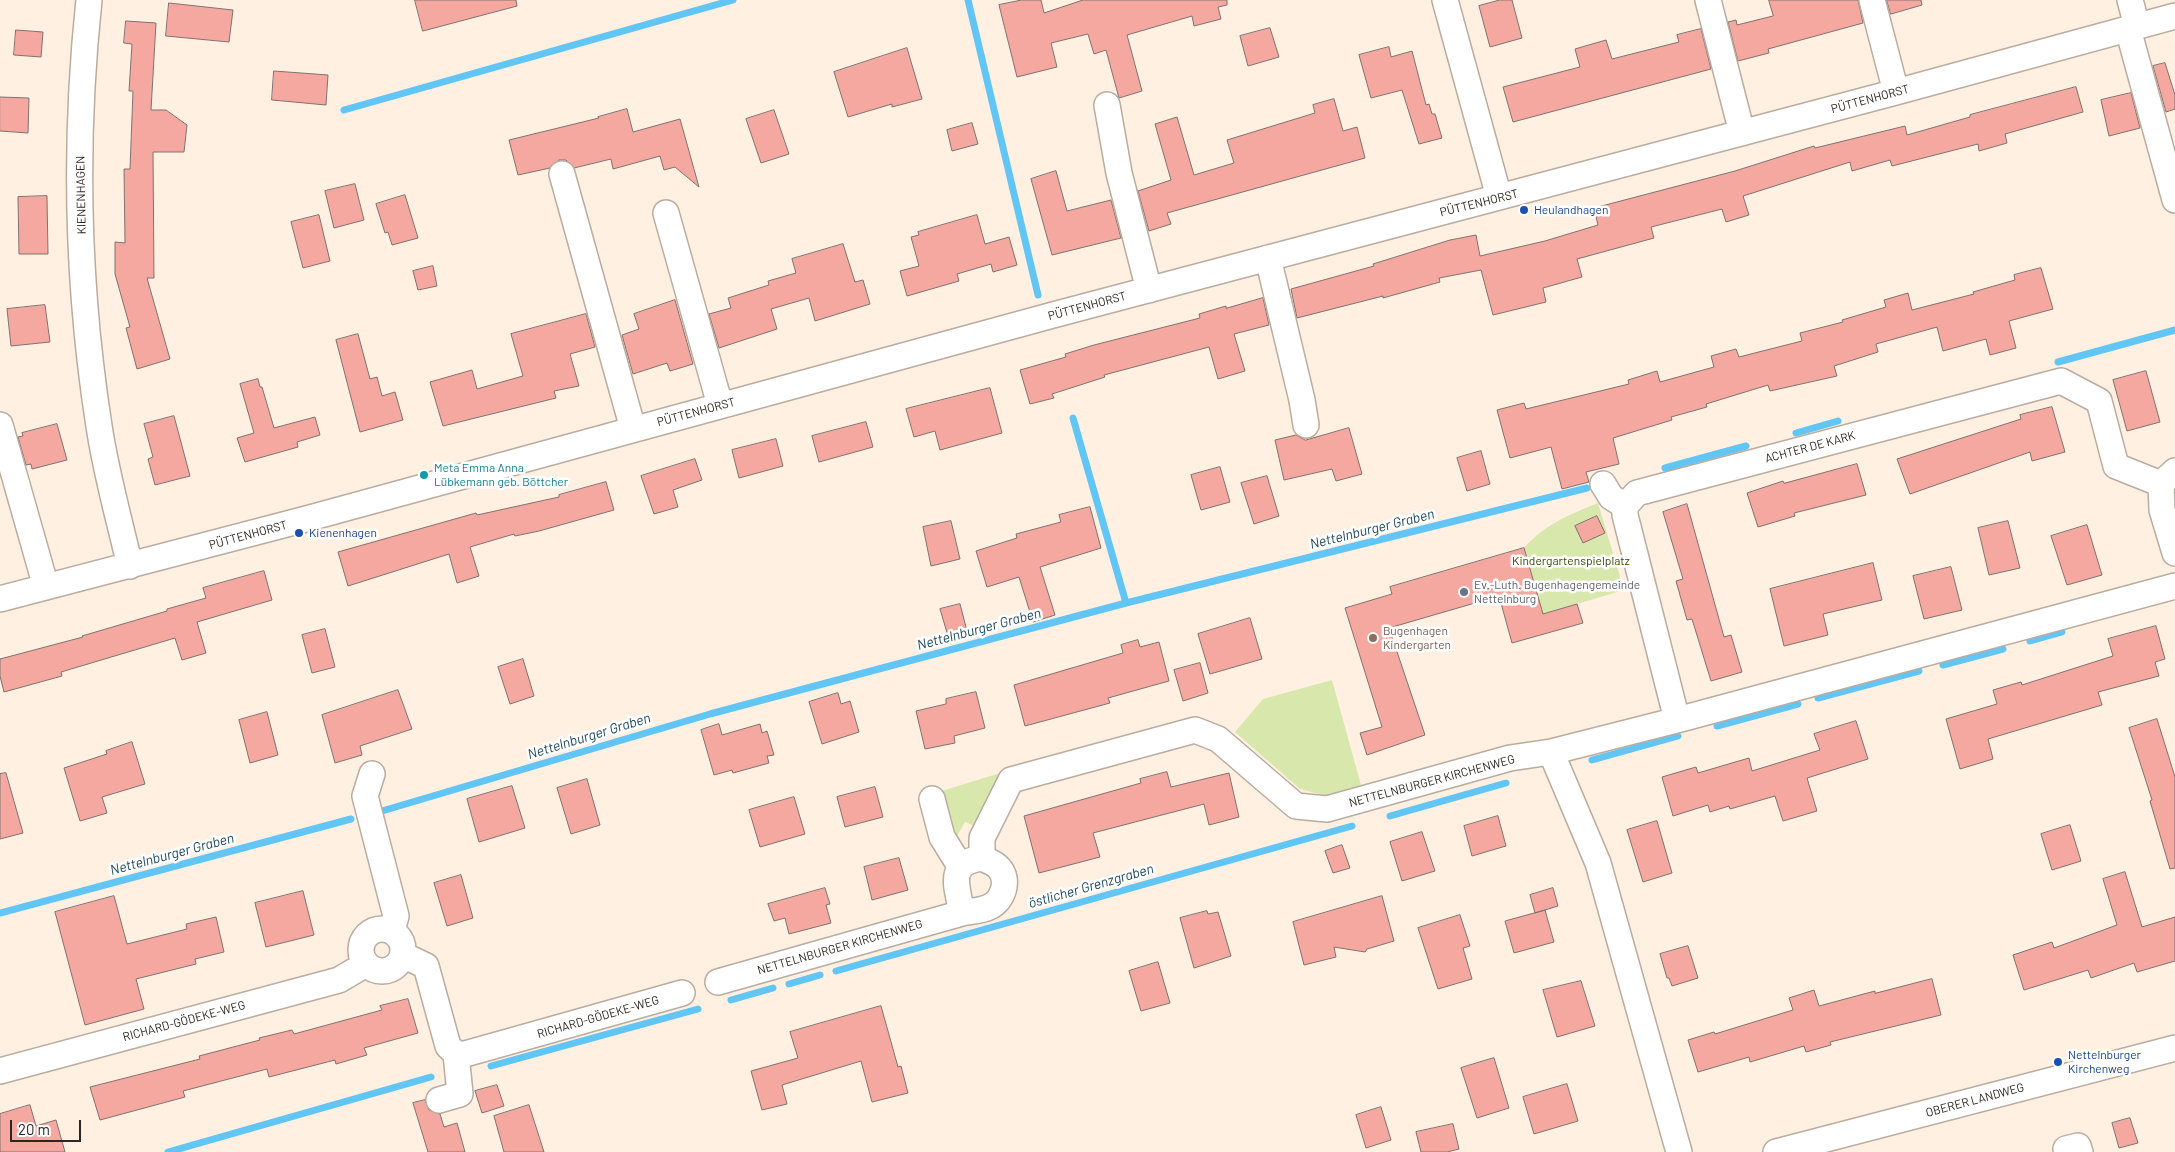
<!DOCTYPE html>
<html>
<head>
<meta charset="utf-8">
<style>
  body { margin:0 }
  #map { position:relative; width:2175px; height:1152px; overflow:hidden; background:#fff0e2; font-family:Barlow,sans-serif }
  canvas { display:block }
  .scale { position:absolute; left:10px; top:1120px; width:71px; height:22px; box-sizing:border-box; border:2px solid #2b2621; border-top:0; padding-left:6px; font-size:15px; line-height:18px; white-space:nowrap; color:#2b2621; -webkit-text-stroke:4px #fff; paint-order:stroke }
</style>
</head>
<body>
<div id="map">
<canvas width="2175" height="1152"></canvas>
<div class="scale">20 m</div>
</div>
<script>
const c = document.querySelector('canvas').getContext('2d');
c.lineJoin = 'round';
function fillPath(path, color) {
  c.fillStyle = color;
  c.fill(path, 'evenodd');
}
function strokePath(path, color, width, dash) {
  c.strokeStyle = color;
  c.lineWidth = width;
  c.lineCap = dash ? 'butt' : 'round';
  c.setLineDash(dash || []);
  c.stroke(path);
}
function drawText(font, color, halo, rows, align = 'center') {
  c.font = font + ' Barlow,sans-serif';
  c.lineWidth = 5;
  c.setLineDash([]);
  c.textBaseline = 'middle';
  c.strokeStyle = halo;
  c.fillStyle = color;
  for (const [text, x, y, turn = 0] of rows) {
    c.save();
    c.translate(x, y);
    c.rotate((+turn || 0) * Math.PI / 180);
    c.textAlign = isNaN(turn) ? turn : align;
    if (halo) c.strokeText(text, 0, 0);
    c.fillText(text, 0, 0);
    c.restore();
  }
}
const green = new Path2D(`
  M1598,503L1624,590L1543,614L1524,548C1544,525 1570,514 1598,503Z
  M1332,680L1361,785L1327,796L1300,789L1235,732L1263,699Z
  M1000,773V783L975,826L965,822L955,840L942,791Z`);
const stream = new Path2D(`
  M968,0L1038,295
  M344,110L733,0
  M2058,362L2175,330
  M1073,418L1126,603
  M1796,433L1838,421
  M1665,468L1746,446
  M2030,641L2062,632
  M1943,665L2003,649
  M1818,698L1919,671
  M1717,726L1798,704
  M1592,760L1678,736
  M382,811L710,714L1126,603L1587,488
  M1390,816L1506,783
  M0,913L351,819
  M836,971L1352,826
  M789,984L820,975
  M731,1000L773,988
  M491,1066L698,1009
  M168,1152L431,1077`);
const building = new Path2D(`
  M415,0H516L517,6L423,31Z
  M1022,0H1041L1044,13L1083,0H1227V5L1218,7L1221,19L1194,26L1192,16L1127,35L1142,91L1119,98L1106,50L1094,54L1088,34L1051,43L1057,67L1017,77L999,5Z
  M1500,0H1512L1522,38L1490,47L1479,6Z
  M1769,0H1858L1863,23L1768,49L1769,53L1738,61L1728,22L1736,20L1737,25L1773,16Z
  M1887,0H1921L1922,5L1891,14Z
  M169,3L233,10L229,42L166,36Z
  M126,21L156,23L151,110H166L187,125L184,152H153L154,278H147L170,359L137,369L126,328L130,327L115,274V242L125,243L124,169H130L133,91H129L132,44L124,43Z
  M1270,28L1279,57L1248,66L1240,36Z
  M1701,29L1711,69L1513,122L1503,87L1580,67L1575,49L1606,40L1612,59L1679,42L1677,35Z
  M16,30L43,32L41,57L14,55Z
  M1389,47L1391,57L1412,51L1426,105L1429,104L1432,114H1435L1442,138L1419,144L1402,90L1371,98L1359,55Z
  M907,48L922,99L892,107V104L848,117L834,72Z
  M2165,63L2175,95V109L2166,112L2153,66Z
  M274,71L328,75L326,105L272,100Z
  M2076,87L2083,112L2005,134L2007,143L1979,151L1978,144L1892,166L1890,160L1852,171L1850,162L1743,196L1749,215L1726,222L1722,209L1651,227L1654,238L1577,259L1582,277L1543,288L1546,302L1493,315L1481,270L1439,278L1440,282L1383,298V296L1297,318L1291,289L1374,266L1373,264L1450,240L1476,235L1480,256L1545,241L1598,225L1594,208L1735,171L1814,146L1815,148L1905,126L1907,135L1970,117V115Z
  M2131,93L2140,128L2109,136L2101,100Z
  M0,97L29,98L28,133L0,131Z
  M1334,99L1343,131L1357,127L1365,158L1167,213L1171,224L1149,231L1138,191L1171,180L1155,124L1177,117L1194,175L1234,163L1227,140L1315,113L1313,105Z
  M627,109L633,132L680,119L699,187L675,167L664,170L660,156L613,169L611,159L574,168L566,160H559L550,168L518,175L509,140L599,118L598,117Z
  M774,110L789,154L761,163L746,119Z
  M972,123L978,144L952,151L947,130Z
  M1056,171L1067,211L1111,200L1121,238L1052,255L1031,179Z
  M355,184L364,220L334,228L325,191Z
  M405,195L418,238L392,245L388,232L385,233L376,204Z
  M47,196L48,254H19L18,197Z
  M319,215L330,261L303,268L291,222Z
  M977,215L985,244L1009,237L1017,265L993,272L991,264L957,274L959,281L907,296L900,271L919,266L911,237L919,235L918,232Z
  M843,244L855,282L863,280L870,304L815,321L809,298L771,309L777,329L719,348L709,314L731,308L728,298L769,285L768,281L796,273L792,259Z
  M433,266L437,286L418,290L413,271Z
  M2041,268L2053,309L2009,321L2016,348L1990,355L1986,339L1943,351L1937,327L1876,344L1878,352L1834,366L1837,376L1770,391L1768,385L1706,404L1707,407L1671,417L1672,420L1613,438L1619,464L1586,472L1589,482L1562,489L1551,447L1510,458L1497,410L1524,403L1526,409L1629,384L1628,380L1657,371L1660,382L1714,367L1711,356L1736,349L1739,357L1802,341L1800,333L1843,322L1842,320L1886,307L1884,300L1908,293L1912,310L1974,294L1973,292L2015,280L2014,275Z
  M1263,298L1269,325L1234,334L1245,371L1218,379L1209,347L1104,375L1105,377L1052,394L1054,398L1030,404L1020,370L1066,357L1065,354L1094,345L1200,318L1199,314L1226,306V308Z
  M675,300L693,364L670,371L667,363L633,374L622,335L639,329L634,314Z
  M45,305L50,342L11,346L7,309Z
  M586,314L595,347L570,354L579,386L554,391L556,398L443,426L430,382L472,370L477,389L523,376L511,334Z
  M358,334L370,379L377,377L382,396L395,392L403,420L360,432L336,340Z
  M2146,371L2160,422L2127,431L2113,380Z
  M258,379L260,387H262L274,428L315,417L320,435L297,442L298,447L245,462L237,438L254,433L240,384Z
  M990,388L1002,433L940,450L935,431L914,437L906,409Z
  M2052,407L2065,452L2032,461L2030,452L1910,494L1897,459L2021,419L2020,415Z
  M174,416L190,476L155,485L148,459L153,457L144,424Z
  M866,422L873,447L819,462L812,436Z
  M57,424L67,460L32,469L31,464L26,465L18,437L23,436L22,433Z
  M1349,428L1362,474L1336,481L1332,469L1284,480L1275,440L1296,435L1305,440Z
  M776,439L783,466L739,478L732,450Z
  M1481,451L1490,484L1467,491L1457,458Z
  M695,459L702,480L673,490L678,507L654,514L641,476Z
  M1857,464L1866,495L1794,513L1795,516L1758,527L1747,493L1783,481L1784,483Z
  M1220,467L1230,502L1201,510L1191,475Z
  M1267,476L1279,516L1254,524L1241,483Z
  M606,482L614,510L539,531L515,536L514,534L470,547L479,576L457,583L449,554L348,586L338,552L476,513L477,515L559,497V495Z
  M1687,504L1724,637L1731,635L1742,672L1711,681L1692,619L1687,620L1676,581L1683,579L1663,512Z
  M1090,507L1101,548L1040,567L1055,615L1033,622L1019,577L987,587L976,551L1017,538L1016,534L1061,522L1059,515Z
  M1597,516L1605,533L1583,543L1575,526Z
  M951,521L960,559L931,566L923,527Z
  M2008,521L2020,568L1989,575L1978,528Z
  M2087,525L2102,575L2067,585L2051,536Z
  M1524,548L1543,614L1577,604L1583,623L1512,643L1499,596L1389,628L1425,735L1367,755L1360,733L1382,727L1345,608L1392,594L1390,587Z
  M1873,563L1882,600L1823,614L1828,635L1784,646L1770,589Z
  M1951,567L1962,610L1924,619L1913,576Z
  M264,571L272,600L197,622L206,653L182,660L175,638L61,672L62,676L4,692L0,676V659L83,637L82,636L167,611V609L206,598L203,588Z
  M960,604L967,631L948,636L940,609Z
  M1250,618L1262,659L1210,674L1198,634Z
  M2156,626L2165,659L2155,662L2159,676L2098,692L2102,705L1988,739L1993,759L1960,769L1946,719L1997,704L1993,690L2021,682L2022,685L2113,656L2108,639Z
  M325,629L335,667L312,673L302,635Z
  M1138,640L1140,647L1159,642L1169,681L1108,698L1110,703L1025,726L1014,685L1123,653L1121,645Z
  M523,659L534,696L510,704L498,667Z
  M1200,663L1208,693L1183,701L1174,670Z
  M398,690L412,729L360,746L362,755L335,763L322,715Z
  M976,692L985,728L954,736L955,743L925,749L916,711L946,704V699Z
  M838,693L841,704L850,701L859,732L822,744L809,702Z
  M267,712L278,755L250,763L239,720Z
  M2157,719L2175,777V868L2170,869L2150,801L2152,800L2129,728Z
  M1856,721L1868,759L1807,778L1817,811L1783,821L1775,796L1730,809L1729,806L1710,812L1708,805L1673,816L1662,777L1696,767L1698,773L1749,758L1752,771L1820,750L1814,734Z
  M719,724L722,735L760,724L762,733L767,731L774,755L767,756L769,763L733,773L732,770L714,775L701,730Z
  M132,742L145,784L102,797L107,813L80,821L64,768L107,754L106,751Z
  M1167,772L1171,787L1229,773L1239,817L1209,825L1204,804L1093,833L1100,857L1039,873L1024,816L1141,783L1140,779Z
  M6,773L23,833L0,839V774Z
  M587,779L600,825L571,834L557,788Z
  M512,786L525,828L479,842L467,799Z
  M875,787L883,817L845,827L837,797Z
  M794,797L805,834L760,847L749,810Z
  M1498,816L1506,846L1472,856L1464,826Z
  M1657,821L1672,873L1643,882L1627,830Z
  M2070,825L2081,861L2052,870L2041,834Z
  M1422,832L1435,871L1402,881L1390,842Z
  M1342,845L1350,868L1333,873L1325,851Z
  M899,858L908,890L872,900L864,867Z
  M2125,872L2142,927L2175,917V961L2137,972L2134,963L2091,978L2088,970L2024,990L2013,955L2052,942L2054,948L2117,925L2103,879Z
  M461,875L473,918L447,926L434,883Z
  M825,888L830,904L826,905L831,923L789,934L785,918L774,921L768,904Z
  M1553,888L1558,906L1545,910L1554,942L1514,953L1505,921L1545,910L1535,913L1530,895Z
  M303,891L314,935L266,947L255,903Z
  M114,896L127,944L187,929L186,924L216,917L224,952L195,959L196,964L136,979L144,1009L85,1025L55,912Z
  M1382,896L1394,941L1367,949L1365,952L1334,947L1336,957L1304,965L1293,922Z
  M1207,911L1208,914L1218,912L1231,956L1194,968L1180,918Z
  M1460,915L1470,946L1463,948L1472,979L1438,989L1418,928Z
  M1688,946L1698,978L1672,986L1669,978H1667L1660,954Z
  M1158,962L1170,1003L1141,1011L1129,971Z
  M1932,979L1941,1015L1830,1042L1831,1045L1806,1052L1804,1046L1750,1062L1749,1057L1698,1072L1688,1040L1714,1032L1715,1034L1793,1010L1789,998L1814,990L1819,1006L1875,991V993Z
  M1581,981L1595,1026L1557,1037L1543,990Z
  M408,999L418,1033L364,1048L367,1055L336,1064L335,1060L269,1077L267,1069L183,1091L185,1097L100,1120L90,1087L200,1059L199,1056L260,1040L259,1038L292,1030L294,1034L382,1010L380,1006Z
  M881,1006L898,1067L901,1066L908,1093L872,1102L861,1061L782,1085L787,1104L762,1110L751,1071L798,1058L790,1032Z
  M1494,1058L1509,1108L1477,1118L1461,1068Z
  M1567,1084L1578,1121L1534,1134L1523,1097Z
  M497,1085L504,1106L482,1113L475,1091Z
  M425,1100L429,1110L440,1114L444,1127L457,1123L465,1152H428L413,1103Z
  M30,1105L36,1126L56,1120L65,1152H0V1114Z
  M529,1105L544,1152H504L494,1116Z
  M1381,1107L1391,1140L1366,1148L1356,1115Z
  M2130,1118L2138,1143L2119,1148L2112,1123Z
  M1453,1124L1459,1149L1447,1152H1421L1416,1132Z`);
const minor = new Path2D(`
  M89,0C74,141 77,285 99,426C106,473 119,519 130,566
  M1445,0L1499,197
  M1708,0L1742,133
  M1872,0L1896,92
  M2130,0L2137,26
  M2128,29L2175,200
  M1107,105L1119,173L1149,290
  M562,174L633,429
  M666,213L720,405
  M1268,258L1302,400L1306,425
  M0,425L46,587
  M2175,471L2161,484L2162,510L2175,553
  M1603,484L1611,497L1625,506
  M0,599L306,519L1053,315L1896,92L2175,16
  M1677,720L2175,586
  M1551,752L1598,863L1679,1152
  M372,774L365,796L396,916L392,931
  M932,799L942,837L960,866
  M982,858V838L1011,780L1195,730L1218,739L1296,806L1327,809L1510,758L1551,752L1677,720L1625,515V506L1637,493L2061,381L2099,401L2116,466L2161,484
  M982,858C988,861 995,863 999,868C1010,880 1003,901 989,907C981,911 970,911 962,913C957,886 946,863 982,858Z
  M361 950a21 21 0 1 1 42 0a21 21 0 1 1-42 0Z
  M403,955L426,966L448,1046L456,1054H465L682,993
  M718,982L962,913
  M0,1071L339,980L366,964
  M439,1100L460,1094L456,1054
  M2066,1149L2078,1146L2080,1152
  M1776,1152L2175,1048`);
const markers = [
  [1524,210,5,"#1a4fb4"],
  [424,475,5,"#0f9aa8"],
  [299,533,5,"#1a4fb4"],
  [1464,592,5,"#6b7280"],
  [1373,638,5,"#8d6e63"],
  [2058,1062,5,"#1a4fb4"]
];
const streetNames = [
  ["PÜTTENHORST",1870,99,-15],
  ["KIENENHAGEN",81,195,-91],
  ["PÜTTENHORST",1479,203,-14],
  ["PÜTTENHORST",1087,306,-15],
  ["PÜTTENHORST",696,412,-15],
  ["ACHTER DE KARK",1810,447,-15],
  ["PÜTTENHORST",248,535,-15],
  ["NETTELNBURGER KIRCHENWEG",1432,781,-15],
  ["NETTELNBURGER KIRCHENWEG",840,947,-16],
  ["RICHARD-GÖDEKE-WEG",598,1017,-16],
  ["RICHARD-GÖDEKE-WEG",184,1021,-15],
  ["OBERER LANDWEG",1975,1100,-15]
];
const transitNames = [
  ["Heulandhagen",1534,210],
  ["Kienenhagen",309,533],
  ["Nettelnburger",2068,1055],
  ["Kirchenweg",2068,1069]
];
const cultureNames = [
  ["Meta Emma Anna",434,468],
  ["Lübkemann geb. Böttcher",434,482]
];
const parkNames = [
  ["Kindergartenspielplatz",1571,561]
];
const worshipNames = [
  ["Ev.-Luth. Bugenhagengemeinde",1474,585],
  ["Nettelnburg",1474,599]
];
const educationNames = [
  ["Bugenhagen",1383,631],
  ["Kindergarten",1383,645]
];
const waterNames = [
  ["Nettelnburger Graben",1372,529,-14],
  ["Nettelnburger Graben",979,629,-15],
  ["Nettelnburger Graben",589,736,-17],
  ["Nettelnburger Graben",172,854,-15],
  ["östlicher Grenzgraben",1091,886,-16]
];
fillPath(green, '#d8e8ac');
strokePath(stream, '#61c5f6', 7);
fillPath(building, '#f5a8a0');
strokePath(building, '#83706e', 1);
strokePath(minor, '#baac9f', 28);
strokePath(minor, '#fff', 25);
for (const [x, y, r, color] of markers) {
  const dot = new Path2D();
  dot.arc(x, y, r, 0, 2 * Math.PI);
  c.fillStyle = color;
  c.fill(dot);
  strokePath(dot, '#fff', 2);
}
drawText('12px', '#2b2621', '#fff', streetNames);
drawText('12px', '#164399', '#fff', transitNames, 'left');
drawText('12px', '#0d838f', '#fff', cultureNames, 'left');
drawText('12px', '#3b4600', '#fff', parkNames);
drawText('12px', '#5b616d', '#fff', worshipNames, 'left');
drawText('12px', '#785e54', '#fff', educationNames, 'left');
drawText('italic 14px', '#214c61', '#fff', waterNames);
</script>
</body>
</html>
